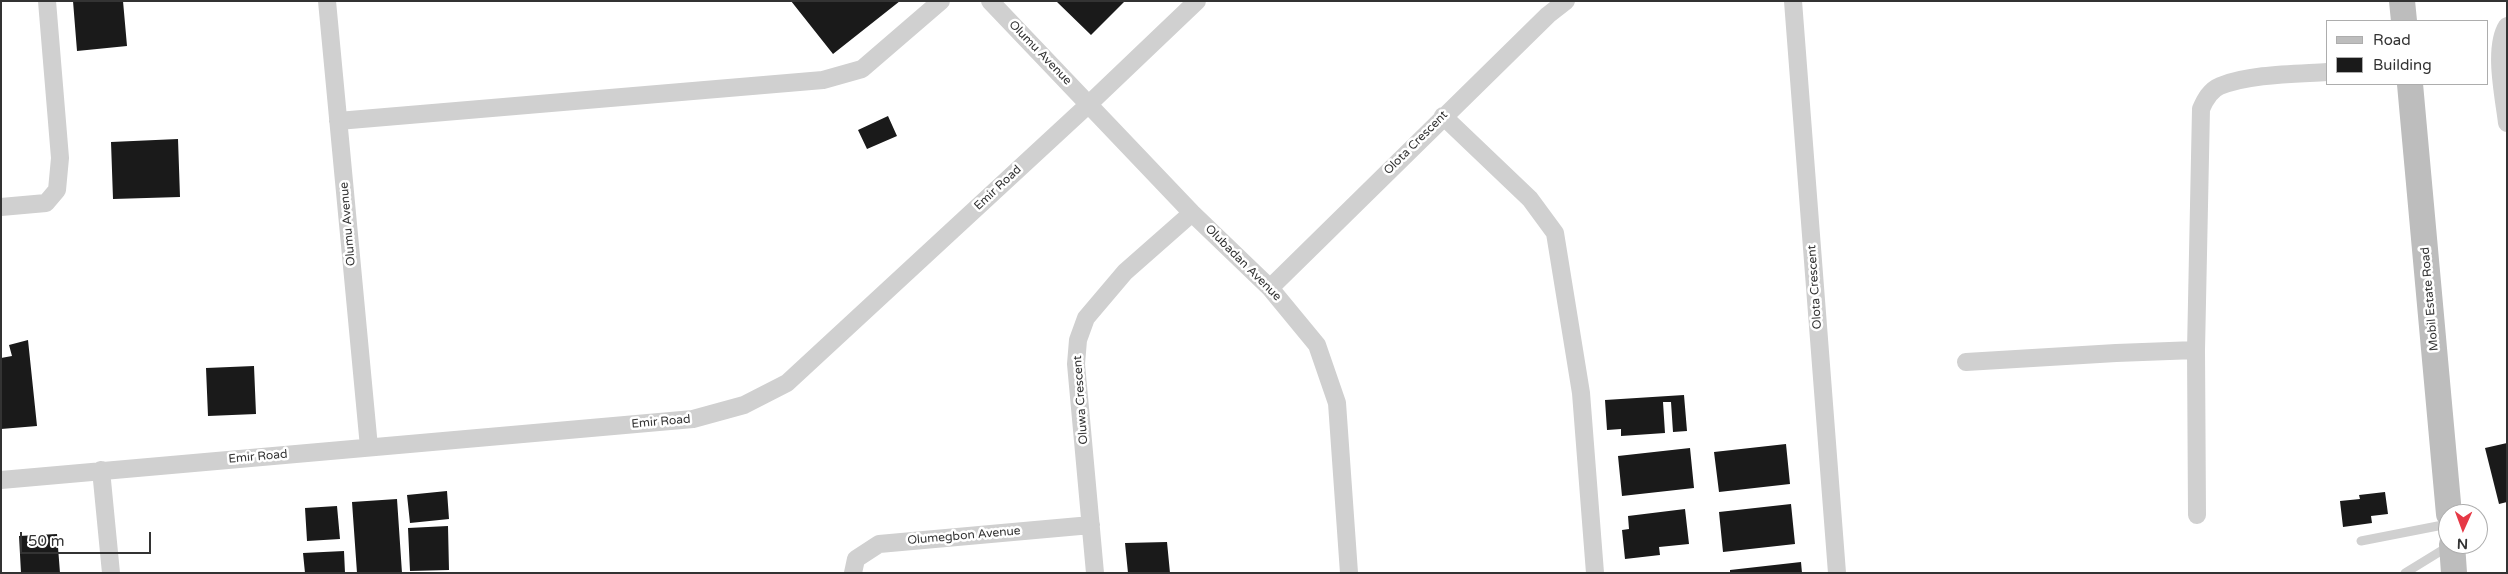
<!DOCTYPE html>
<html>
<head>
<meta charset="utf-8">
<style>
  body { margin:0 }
  #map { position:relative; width:2508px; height:574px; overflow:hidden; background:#fff; font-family:"Varela Round",sans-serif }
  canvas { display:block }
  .frame { position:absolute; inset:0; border:2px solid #333; pointer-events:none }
  .legend { position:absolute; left:2326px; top:20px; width:162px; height:65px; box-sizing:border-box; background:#fff; border:1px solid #adadad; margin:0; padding:6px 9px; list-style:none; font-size:15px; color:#333 }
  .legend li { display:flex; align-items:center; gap:10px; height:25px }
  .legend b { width:25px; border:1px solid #adadad }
  .north { position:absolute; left:2438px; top:504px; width:50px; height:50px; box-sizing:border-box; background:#fff; border:1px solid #adadad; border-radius:50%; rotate:182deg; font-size:14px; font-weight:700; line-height:20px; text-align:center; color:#333 }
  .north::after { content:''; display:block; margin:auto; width:18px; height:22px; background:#e63946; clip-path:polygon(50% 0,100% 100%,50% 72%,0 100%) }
  .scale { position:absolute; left:20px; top:532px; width:131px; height:22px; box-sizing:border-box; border:2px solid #333; border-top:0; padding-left:6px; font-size:15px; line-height:18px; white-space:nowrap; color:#333; -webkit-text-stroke:4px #fff; paint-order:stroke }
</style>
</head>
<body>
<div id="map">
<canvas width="2508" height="574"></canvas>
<div class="frame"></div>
<ul class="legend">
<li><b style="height:6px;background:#bdbdbd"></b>Road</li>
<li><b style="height:14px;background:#1a1a1a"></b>Building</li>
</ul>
<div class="north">N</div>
<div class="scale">50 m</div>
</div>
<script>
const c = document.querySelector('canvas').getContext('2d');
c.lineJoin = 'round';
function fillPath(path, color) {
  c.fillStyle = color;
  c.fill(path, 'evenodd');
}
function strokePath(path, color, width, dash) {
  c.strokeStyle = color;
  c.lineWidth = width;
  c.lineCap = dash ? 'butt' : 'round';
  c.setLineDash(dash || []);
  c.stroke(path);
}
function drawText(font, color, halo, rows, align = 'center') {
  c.font = font + ' "Varela Round",sans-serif';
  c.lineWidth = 5;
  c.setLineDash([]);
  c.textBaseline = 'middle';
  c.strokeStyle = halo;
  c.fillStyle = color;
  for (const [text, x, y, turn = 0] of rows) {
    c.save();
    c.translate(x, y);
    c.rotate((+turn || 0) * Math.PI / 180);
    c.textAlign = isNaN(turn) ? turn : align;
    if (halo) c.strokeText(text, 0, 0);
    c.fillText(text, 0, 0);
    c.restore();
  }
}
const building = new Path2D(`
  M73,1H123L127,46L77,51Z
  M791,1H900L833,54Z
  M1056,1H1125L1091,35Z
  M888,116L897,136L867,149L858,130Z
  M178,139L180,197L113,199L111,142Z
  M28,340L37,426L1,429V358L12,356L9,345Z
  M254,366L256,414L208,416L206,368Z
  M1684,395L1687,431L1673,432L1671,402H1663L1665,433L1621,436V429L1607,430L1605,400Z
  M2507,443V502L2499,504L2485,448Z
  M1786,444L1790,484L1719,492L1714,452Z
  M1690,448L1694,488L1622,496L1618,456Z
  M447,491L449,519L410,523L407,495Z
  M2385,492L2388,514L2371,516L2372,523L2343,527L2340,501L2360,499L2359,495Z
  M397,499L402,573H357L352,502Z
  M1791,504L1795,544L1723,552L1719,512Z
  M337,506L340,539L307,541L305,508Z
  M1685,509L1689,544L1659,547L1660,555L1625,559L1622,530L1629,529L1628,516Z
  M448,526L449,570L410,571L408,528Z
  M57,534L60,573H21L19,536Z
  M1167,542L1170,573H1128L1125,543Z
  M344,551L345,573H305L303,553Z
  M1801,562L1802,573H1730V570Z`);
const service = new Path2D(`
  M2361,541L2448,524
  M2405,573L2449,546`);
const minor = new Path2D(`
  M327,1L369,447
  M990,1L1192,213L1270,288L1317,345L1337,403L1349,573
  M1793,1L1837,573
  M2507,26C2493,48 2504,97 2507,123
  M1443,116L1530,199L1555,233L1581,393L1595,573
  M338,121L823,80L862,69L941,1
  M1,207L46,203L57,190L60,158L47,1
  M1270,288L1548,15L1566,1
  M1966,362L2116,353L2196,350
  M101,470L111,573
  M1,480L693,419L744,405L787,383L1089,104L1197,1
  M2197,515L2196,350L2201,109C2205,100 2210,90 2220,86C2249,74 2295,74 2327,72
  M853,573L856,559L879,544L1091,525
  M1095,573L1076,364L1078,340L1086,318L1125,272L1192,213`);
const secondary = new Path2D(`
  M2402,1L2404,21
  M2410,84L2449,514
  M2452,544L2454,573`);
const streetNames = [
  ["Olumu Avenue",1040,53,46],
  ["Olota Crescent",1416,143,-45],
  ["Emir Road",998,188,-43],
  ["Olumu Avenue",348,224,-95],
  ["Olubadan Avenue",1243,263,45],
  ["Olota Crescent",1815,287,-94],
  ["Mobil Estate Road",2430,299,-95],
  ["Oluwa Crescent",1081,400,-94],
  ["Emir Road",661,422,-5],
  ["Emir Road",258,457,-5],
  ["Olumegbon Avenue",964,536,-5]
];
fillPath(building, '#1a1a1a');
strokePath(service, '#d0d0d0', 9);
strokePath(minor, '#d0d0d0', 18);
strokePath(secondary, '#bdbdbd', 26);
drawText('12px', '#333', '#fff', streetNames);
</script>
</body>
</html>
